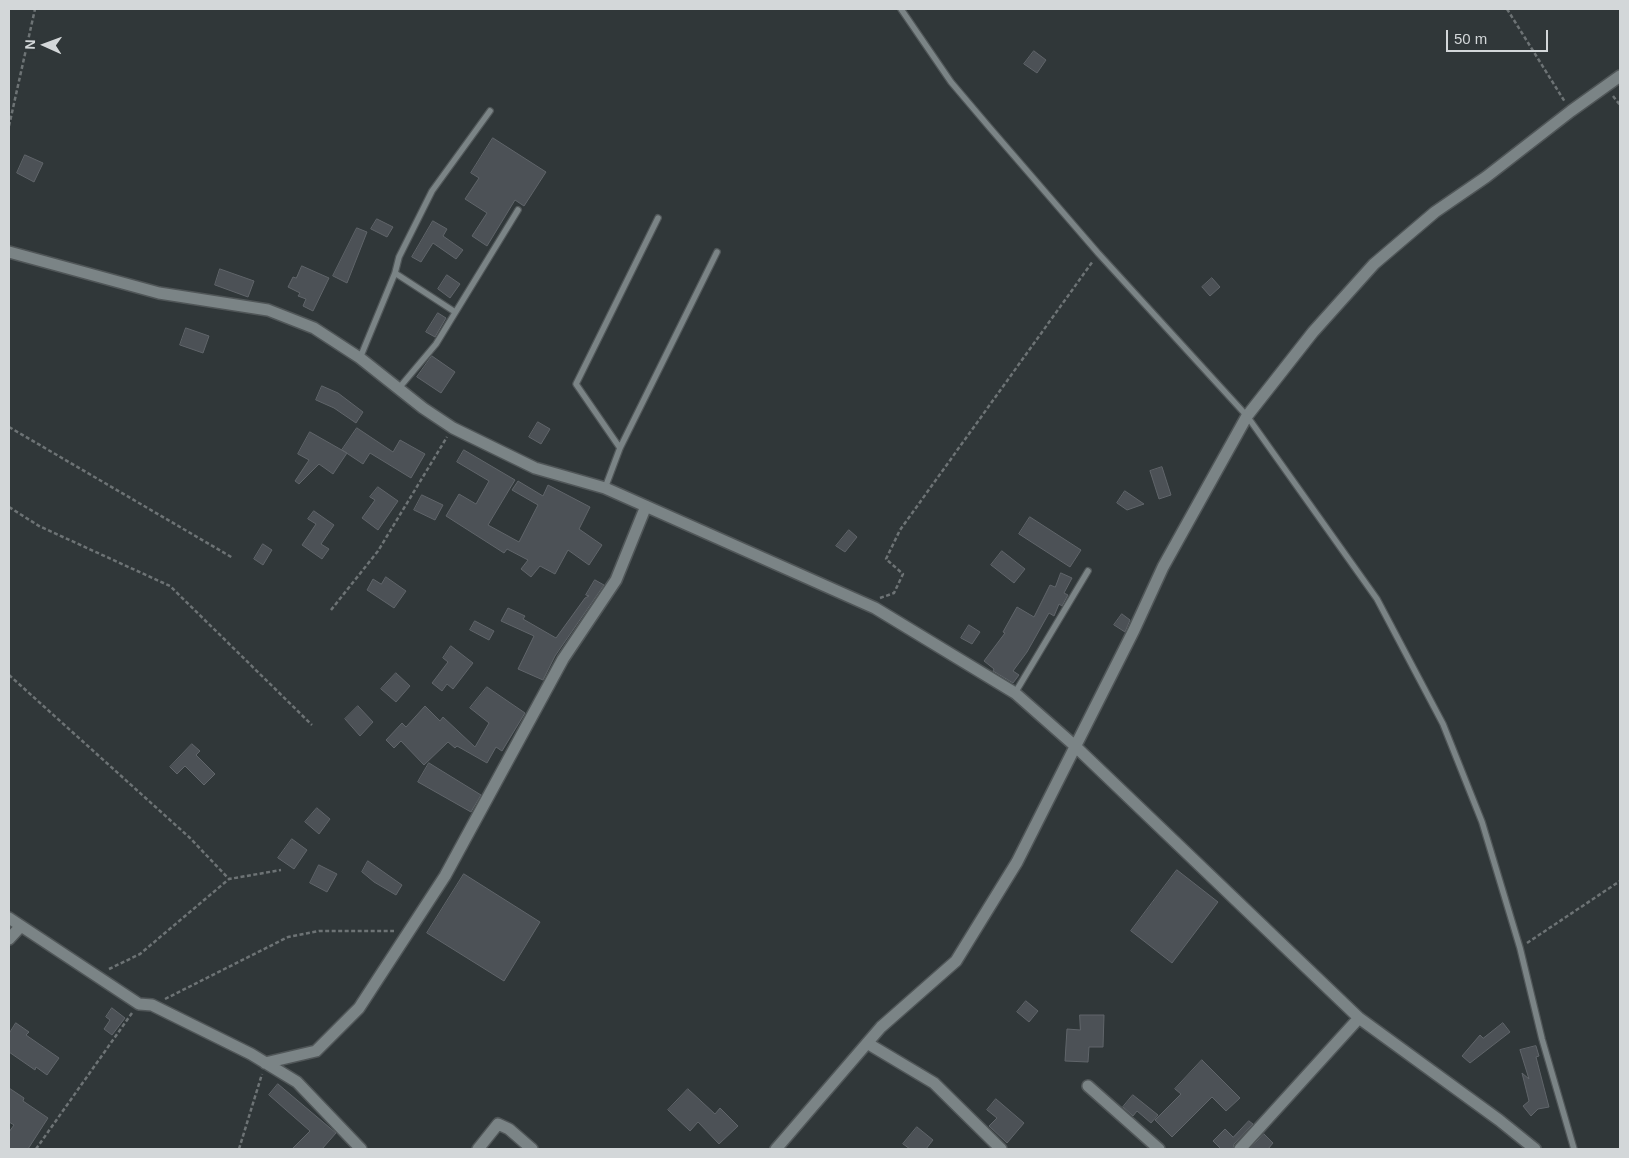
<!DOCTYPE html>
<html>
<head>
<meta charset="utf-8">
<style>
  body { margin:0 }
  #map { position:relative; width:1629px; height:1158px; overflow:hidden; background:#303739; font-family:Helvetica,sans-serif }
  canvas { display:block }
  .frame { position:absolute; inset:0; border:10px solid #d3d7d9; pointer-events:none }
  .north { position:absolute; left:20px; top:20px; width:50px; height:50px; -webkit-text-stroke:4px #303739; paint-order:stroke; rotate:272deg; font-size:14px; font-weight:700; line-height:20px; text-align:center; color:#d3d7d9 }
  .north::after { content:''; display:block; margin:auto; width:18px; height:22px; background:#d3d7d9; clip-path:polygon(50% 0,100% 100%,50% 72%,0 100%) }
  .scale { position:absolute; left:1446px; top:30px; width:102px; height:22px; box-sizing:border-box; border:2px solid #d3d7d9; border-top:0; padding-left:6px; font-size:15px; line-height:18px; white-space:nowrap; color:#d3d7d9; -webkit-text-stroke:4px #303739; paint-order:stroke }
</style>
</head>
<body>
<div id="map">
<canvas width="1629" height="1158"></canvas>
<div class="frame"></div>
<div class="north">N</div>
<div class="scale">50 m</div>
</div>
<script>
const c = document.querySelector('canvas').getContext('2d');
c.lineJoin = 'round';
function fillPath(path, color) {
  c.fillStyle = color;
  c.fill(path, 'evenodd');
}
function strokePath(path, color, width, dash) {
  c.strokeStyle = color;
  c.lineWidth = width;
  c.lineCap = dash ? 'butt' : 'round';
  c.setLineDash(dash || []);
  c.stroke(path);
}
const building = new Path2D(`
  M1034,51L1046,60L1037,73L1024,64Z
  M493,138L546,172L524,206L515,200L487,246L472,236L487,213L465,199L479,178L471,173Z
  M25,155L43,163L34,182L17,173Z
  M377,219L393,227L387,237L371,229Z
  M433,221L447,229L443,236L463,250L456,259L433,243L421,262L412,257Z
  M357,228L367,232L347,283L333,276Z
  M302,266L329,278L313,311L303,306L306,299L298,296L300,293L288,287L293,277L296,278Z
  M220,269L254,281L248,297L215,285Z
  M447,275L460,284L450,298L438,289Z
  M1212,278L1220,287L1210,296L1202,287Z
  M438,313L446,318L435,337L426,332Z
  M186,328L209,336L203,353L180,345Z
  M432,356L455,372L441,393L417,377Z
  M322,386L338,393L363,412L356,423L334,408L316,400Z
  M538,422L550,429L541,444L529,437Z
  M357,428L393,452L400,440L425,454L411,478L370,453L363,464L342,450Z
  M310,432L347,453L333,474L319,464L299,484L295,481L309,460L298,454Z
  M464,450L515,480L488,525L519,542L538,505L512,490L518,481L543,496L548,485L590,507L579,529L602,545L589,565L568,550L555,574L540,566L531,577L521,569L528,560L507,549L504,553L446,516L459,494L476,504L489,481L457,462Z
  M1162,467L1171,495L1159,499L1150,471Z
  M378,487L398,501L378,530L362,518L375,500L370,497Z
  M1125,491L1144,504L1127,510L1117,503Z
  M422,495L443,505L435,520L414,510Z
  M314,511L334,525L321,544L329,549L322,559L302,545L316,524L308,519Z
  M1030,517L1081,550L1070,567L1019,534Z
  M849,530L857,537L845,552L836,546Z
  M263,544L272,550L263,565L254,559Z
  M1002,551L1025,569L1014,583L991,565Z
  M1061,573L1072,578L1064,593L1068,595L1062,606L1059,604L1054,616L1049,613L1027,652L1013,671L1019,675L1013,683L993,671L994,669L984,661L1005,633L1003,632L1017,607L1034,617L1050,585L1055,587Z
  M386,577L406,591L394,608L367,590L373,579L381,584Z
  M595,580L604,585L555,656L543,680L518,669L534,636L501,621L508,608L525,616L523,619L556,638L585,598L589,596L586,595Z
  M1122,614L1130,620L1125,632L1114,625Z
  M475,621L494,631L489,640L470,630Z
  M969,625L980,632L972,644L961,638Z
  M451,646L473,663L453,689L447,684L442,691L432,683L448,662L443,658Z
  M396,673L410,686L396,702L381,689Z
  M487,687L525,713L502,751L496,747L487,763L457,746L455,748L448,742L424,765L401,741L394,748L386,740L402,723L406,727L425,706L440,721L443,717L475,747L489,723L470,708Z
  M358,706L373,722L360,736L345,719Z
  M192,744L200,751L196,755L215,774L204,785L185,766L177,774L170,767Z
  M429,763L481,795L471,812L418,782Z
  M317,808L330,819L319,834L305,822Z
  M292,839L307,850L294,869L278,858Z
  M368,861L402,885L396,895L374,882L362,872Z
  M319,865L337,874L327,892L310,883Z
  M1177,870L1218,902L1172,963L1131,931Z
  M464,874L540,922L504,981L427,933Z
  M1026,1001L1038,1011L1029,1022L1017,1012Z
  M112,1008L125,1018L112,1035L104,1029L110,1020L106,1017Z
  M1080,1015H1104L1103,1047H1089L1088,1062L1065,1061L1067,1029L1080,1030Z
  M16,1023L29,1032L26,1035L59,1058L47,1075L36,1067L35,1070L9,1052V1034Z
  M1503,1023L1510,1032L1470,1063L1462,1056L1480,1035L1483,1038Z
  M1536,1046L1539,1056L1536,1057L1549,1107L1538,1109L1531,1116L1523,1106L1529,1101L1522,1073L1529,1079L1520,1050Z
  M1202,1060L1240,1098L1226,1111L1212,1097L1172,1137L1155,1120L1181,1094L1175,1089Z
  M278,1084L336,1133L322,1149H292L310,1131L269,1095Z
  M9,1088L24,1098L23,1101L48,1118L28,1149H9V1132L14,1125L9,1122Z
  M688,1089L715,1114L720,1108L738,1126L719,1144L698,1122L690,1131L668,1110Z
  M1133,1095L1158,1115L1151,1123L1137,1111L1133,1116L1123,1107Z
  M996,1099L1024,1123L1007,1143L989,1126L997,1118L987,1110Z
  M1249,1121L1253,1124L1234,1144L1233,1149H1221L1213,1141L1225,1129L1233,1137Z
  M917,1127L933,1140L926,1149H910L903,1144Z
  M1264,1134L1273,1143L1268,1149H1250Z`);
const path = new Path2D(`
  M1507,9L1565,102
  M1613,96L1620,105
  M9,126L35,9
  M9,427L233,558
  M9,507L39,526L170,586L312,725
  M880,598L894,593L903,574L886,559L900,530L1093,261
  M331,610L378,551L447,437
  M9,675L190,838L229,879
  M1527,943L1620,881
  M109,969L140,954L229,879L281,870
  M165,999L288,937L319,931H394
  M36,1149L132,1013
  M239,1149L262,1074`);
const lane = new Path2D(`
  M901,9L951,82L990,128L1098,253L1247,416L1377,599L1443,724L1482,822L1520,948L1542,1039L1574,1149
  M395,273L455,312
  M360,358L395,273L399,257L432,191L490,111
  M399,388L436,344L518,210
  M620,448L576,384L658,218
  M605,488L620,448L717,252
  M1015,693L1088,571`);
const street = new Path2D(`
  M9,252L159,293L268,310L314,328L360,358L423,408L453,428L535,468L605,488L875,608L1015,693L1075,746L1359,1018L1499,1120L1535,1149
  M9,918L139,1004L152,1005L251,1054L297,1082L361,1149
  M9,939L20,927
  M867,1043L934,1083L1001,1149
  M265,1063L316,1051L359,1008L445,876L563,659L616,580L646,506
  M1088,1086L1159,1149
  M478,1149L498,1124L509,1129L532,1149
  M776,1149L881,1027L956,961L1017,862L1134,630L1163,567L1247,416L1313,332L1374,264L1435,212L1486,177L1571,111L1620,76
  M1240,1149L1359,1018`);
fillPath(building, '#4c5156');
strokePath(building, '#60656a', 1);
strokePath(lane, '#505658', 8);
strokePath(street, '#505658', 14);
strokePath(path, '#6d7375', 2.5, [4, 2.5]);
strokePath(lane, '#7b8486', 5.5);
strokePath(street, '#7b8486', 11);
</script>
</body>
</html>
